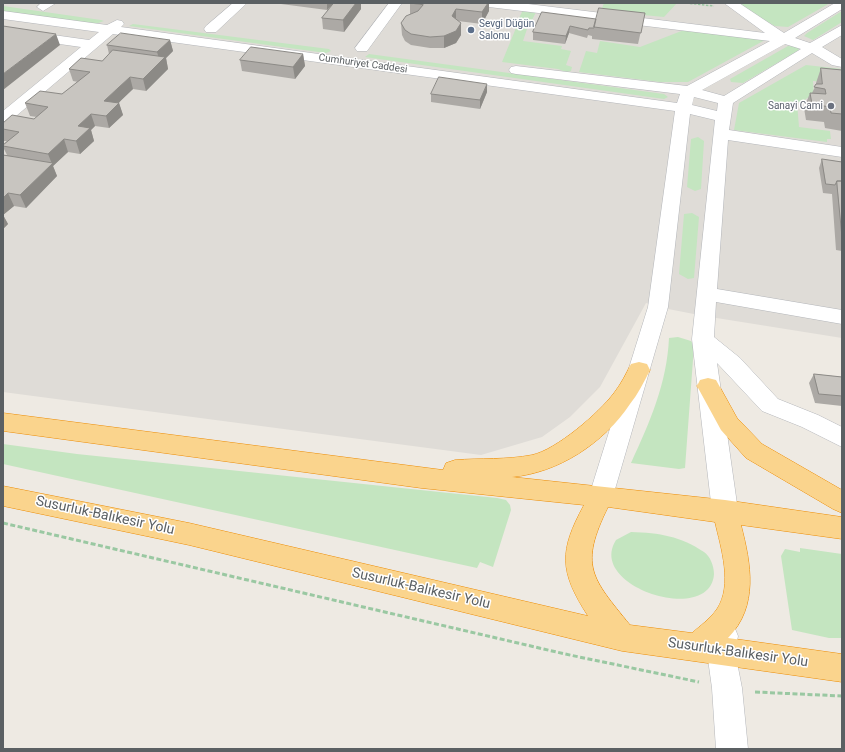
<!DOCTYPE html>
<html>
<head>
<meta charset="utf-8">
<style>
  body { margin:0 }
  #map { position:relative; width:845px; height:752px; overflow:hidden; background:#eeeae3; font-family:Roboto,sans-serif }
  canvas { display:block }
  .frame { position:absolute; inset:0; border:4px solid #5b6063; pointer-events:none }
</style>
</head>
<body>
<div id="map">
<canvas width="845" height="752"></canvas>
<div class="frame"></div>
</div>
<script>
const c = document.querySelector('canvas').getContext('2d');
c.lineJoin = 'round';
function fillPath(path, color) {
  c.fillStyle = color;
  c.fill(path, 'evenodd');
}
function strokePath(path, color, width, dash) {
  c.strokeStyle = color;
  c.lineWidth = width;
  c.lineCap = dash ? 'butt' : 'round';
  c.setLineDash(dash || []);
  c.stroke(path);
}
function drawText(font, color, halo, rows, align = 'center') {
  c.font = font + ' Roboto,sans-serif';
  c.lineWidth = 3;
  c.setLineDash([]);
  c.textBaseline = 'middle';
  c.strokeStyle = halo;
  c.fillStyle = color;
  for (const [text, x, y, turn = 0] of rows) {
    c.save();
    c.translate(x, y);
    c.rotate((+turn || 0) * Math.PI / 180);
    c.textAlign = isNaN(turn) ? turn : align;
    if (halo) c.strokeText(text, 0, 0);
    c.fillText(text, 0, 0);
    c.restore();
  }
}
const industrial = new Path2D(`
  M3,3H842V338L704,316L658,307L646,303L600,387L570,417L542,437L481,455L3,392Z`);
const green = new Path2D(`
  M604,3H677L664,17L601,11Z
  M741,3H830L788,27L775,26L741,8Z
  M3,6L101,20L104,21L95,24L3,12Z
  M523,10L536,12L529,26L516,24Z
  M842,11V22L813,40L804,36L807,33Z
  M133,24L329,49L331,51L326,53L129,26Z
  M516,28L527,29L523,41L562,46L561,49L571,51L566,65L572,67L571,71L566,72L558,69L502,62Z
  M684,30L765,40L688,82H660L579,72L586,51L597,53L600,41L640,47Z
  M788,46L798,47L799,50L743,83L731,82L730,79Z
  M369,54L664,94L668,97L664,99L365,57Z
  M806,65L842,69V84L813,81L814,97L807,98L803,102H797L799,127L830,131L831,139H827V142L734,130L739,103Z
  M698,137L704,141L701,189L695,191L687,187L691,139Z
  M692,213L699,217L694,278L688,279L679,274L684,214Z
  M678,337L691,341L694,346L685,468L679,469L631,463C650,422 667,383 669,338Z
  M3,444L77,454L497,498L506,500L510,505L511,510L493,567L480,562L477,568L3,464Z
  M631,532C660,533 680,536 704,552C710,556 714,566 714,574C711,626 586,587 616,540Z
  M800,548L842,554V638H829L792,630L781,556L785,549L800,552Z`);
const pathFar1 = new Path2D(`
  M686,3L714,6`);
const path = new Path2D(`
  M3,523L565,654L699,682
  M755,692L842,696`);
const minor = new Path2D(`
  M41,3H56L43,11L37,7Z
  M233,3H247L216,32H206L204,29L206,26Z
  M389,3H402L367,51H357L355,48Z
  M483,3H520L765,33L724,3H739L784,33L835,3H842V9L795,38L810,43L842,25V35L822,47L842,59V67L832,65L812,53L733,103L729,130L842,147V157L728,140L717,289L842,310V324L716,302L714,337L740,358L778,399L818,415L842,427V447L802,427L762,411L717,363L738,511L734,519L725,522L716,519L712,511L692,339L715,120L690,114L668,307L613,496L610,503L601,506L592,503L589,496L648,307L675,111L113,34L9,122L3,124V111L81,47L3,36V28L89,40L99,32L3,19V11L107,25L117,20L122,21L124,24L121,27L677,103L680,94L516,74L511,73L509,70L511,67L516,66L687,86L770,41L489,7ZM785,44L801,49L724,96L702,90ZM694,97L718,103L717,111L692,105Z
  M724,623L734,626L738,636L735,652L742,688L748,749H716L712,688L707,652L714,626Z`);
const highway = new Path2D(`
  M639,362L647,364L650,370C644,382 638,394 630,404C604,443 558,473 512,477L725,500L842,517V539L741,525C751,564 759,606 728,638L842,654V682L622,651L189,545L3,506V486L189,523L588,616C559,571 559,551 584,505L421,488L3,431V413L443,470L446,463L455,460C480,458 507,460 532,455C556,450 599,413 614,393C621,384 626,374 631,364ZM608,507L715,522C721,548 733,585 717,609C710,619 700,626 692,633L630,625C591,577 579,566 608,507Z
  M708,378L716,380L737,418L762,444L842,490V513L833,509L746,458L721,430L697,386L700,380Z`);
const wall = new Path2D(`
  M281,3H334L327,10L281,4Z
  M334,3H361V9L344,32L323,29L322,18Z
  M410,3H489V11L482,24L458,21L461,35L456,43L444,48H430L411,45L405,41L402,35L401,23L410,15Z
  M645,13L638,44L592,39V36L588,35L587,38L569,33L565,44L533,40V32L596,19Z
  M170,40L173,51L166,58L168,69L146,91L133,89L121,100L119,103L123,115L109,128L95,126L91,130L94,141L80,154L68,152L53,166L57,176L26,208L14,206L3,215L8,224L3,229V155H7L3,147V145L7,141H3V123L34,119L37,117L30,116L25,103L62,94L78,82L73,81L69,69L102,61L109,54L107,45Z
  M303,54L305,66L295,79L242,71L240,60Z
  M821,68L842,70V131L825,128L824,122L806,120L804,108L810,93H812L816,85V83Z
  M487,92L480,109L431,102V94Z
  M822,159L842,162V251L836,250L832,194L823,193L819,168Z
  M814,374L842,377V406L815,403L809,383Z`);
const shadedWall = new Path2D(`
  M327,3H334L327,10Z
  M356,3H361V9L344,32L343,20Z
  M488,3H489V11L482,24V12Z
  M456,9V20L452,16Z
  M461,23V35L456,43L444,48V36Z
  M570,26L569,33L565,44L566,36Z
  M56,34L60,45L3,90V74Z
  M170,40L173,51L166,58L168,69L146,91L143,79L160,62L157,52Z
  M303,54L305,66L295,79L293,67Z
  M130,77L133,89L108,113L104,101Z
  M487,84V92L480,109V100Z
  M119,103L123,115L109,128L106,116Z
  M91,114L95,126L91,130L94,141L80,154L76,141L78,126Z
  M64,139L68,152L53,166L57,176L26,208L20,195L52,164L48,154Z
  M8,193L14,206L3,215L8,224L3,229V198Z`);
const building = new Path2D(`
  M334,3H356L343,20L322,18Z
  M410,3H488L482,12L456,9L452,16L461,23L456,31L444,36L430,37L411,34L405,30L401,23L406,16L418,11L423,5Z
  M599,8L645,13L641,33L594,27Z
  M542,12L596,19L594,28H589L588,30L570,26L566,36L533,32Z
  M3,26L56,34L3,74Z
  M121,33L170,40L157,52L107,45Z
  M251,47L303,54L293,67L240,60Z
  M113,50L165,57L143,79L130,77L118,88L104,101L119,103L106,116L91,114L78,126L90,128L76,141L64,139L48,154L3,146V145L19,132L3,129V123L12,115L34,119L48,107L25,103L40,91L62,94L90,72L69,69L81,58L102,61Z
  M821,68L842,70V114L831,113L830,107L812,104L810,93L826,94L825,89L814,87L816,84H822Z
  M439,77L487,84L480,100L431,94Z
  M3,155L53,163L20,195L8,193L3,198Z
  M822,159L842,162V181H837L835,185L826,184Z
  M837,181H842V237Z
  M814,374L842,377V396L819,394Z`);
const markers = [
  [471,30,4,"#5c6f8a"],
  [831,106,4,"#6b7280"]
];
const farServicenames = [
  ["Sevgi Düğün",479,24],
  ["Salonu",479,36]
];
const farStreetnames = [
  ["Cumhuriyet Caddesi",363,64,8]
];
const farWorshipnames = [
  ["Sanayi Cami",823,106]
];
const nearStreetnames = [
  ["Susurluk-Balıkesir Yolu",105,516,12],
  ["Susurluk-Balıkesir Yolu",421,589,13],
  ["Susurluk-Balıkesir Yolu",738,653,8]
];
fillPath(industrial, '#dfdcd7');
fillPath(green, '#c4e5c0');
strokePath(minor, '#b4b6ba', 1);
strokePath(highway, '#ec8c05', 1);
strokePath(pathFar1, '#9ac8a2', 1.5, [2.5, 1.5]);
strokePath(path, '#9ac8a2', 3, [5, 2.5]);
fillPath(minor, '#fff');
fillPath(highway, '#fad48d');
fillPath(wall, '#aca9a5');
fillPath(shadedWall, '#8c8a86');
fillPath(building, '#c8c5c0');
strokePath(building, '#8c8a86', 1);
for (const [x, y, r, color] of markers) {
  const dot = new Path2D();
  dot.arc(x, y, r, 0, 2 * Math.PI);
  c.fillStyle = color;
  c.fill(dot);
  strokePath(dot, '#fff', 1.5);
}
drawText('10px', '#4e5e75', '#fff', farServicenames, 'left');
drawText('10px', '#5b6063', '#fff', farStreetnames);
drawText('10px', '#5b616d', '#fff', farWorshipnames, 'right');
drawText('14px', '#5b6063', '#fff', nearStreetnames);
</script>
</body>
</html>
